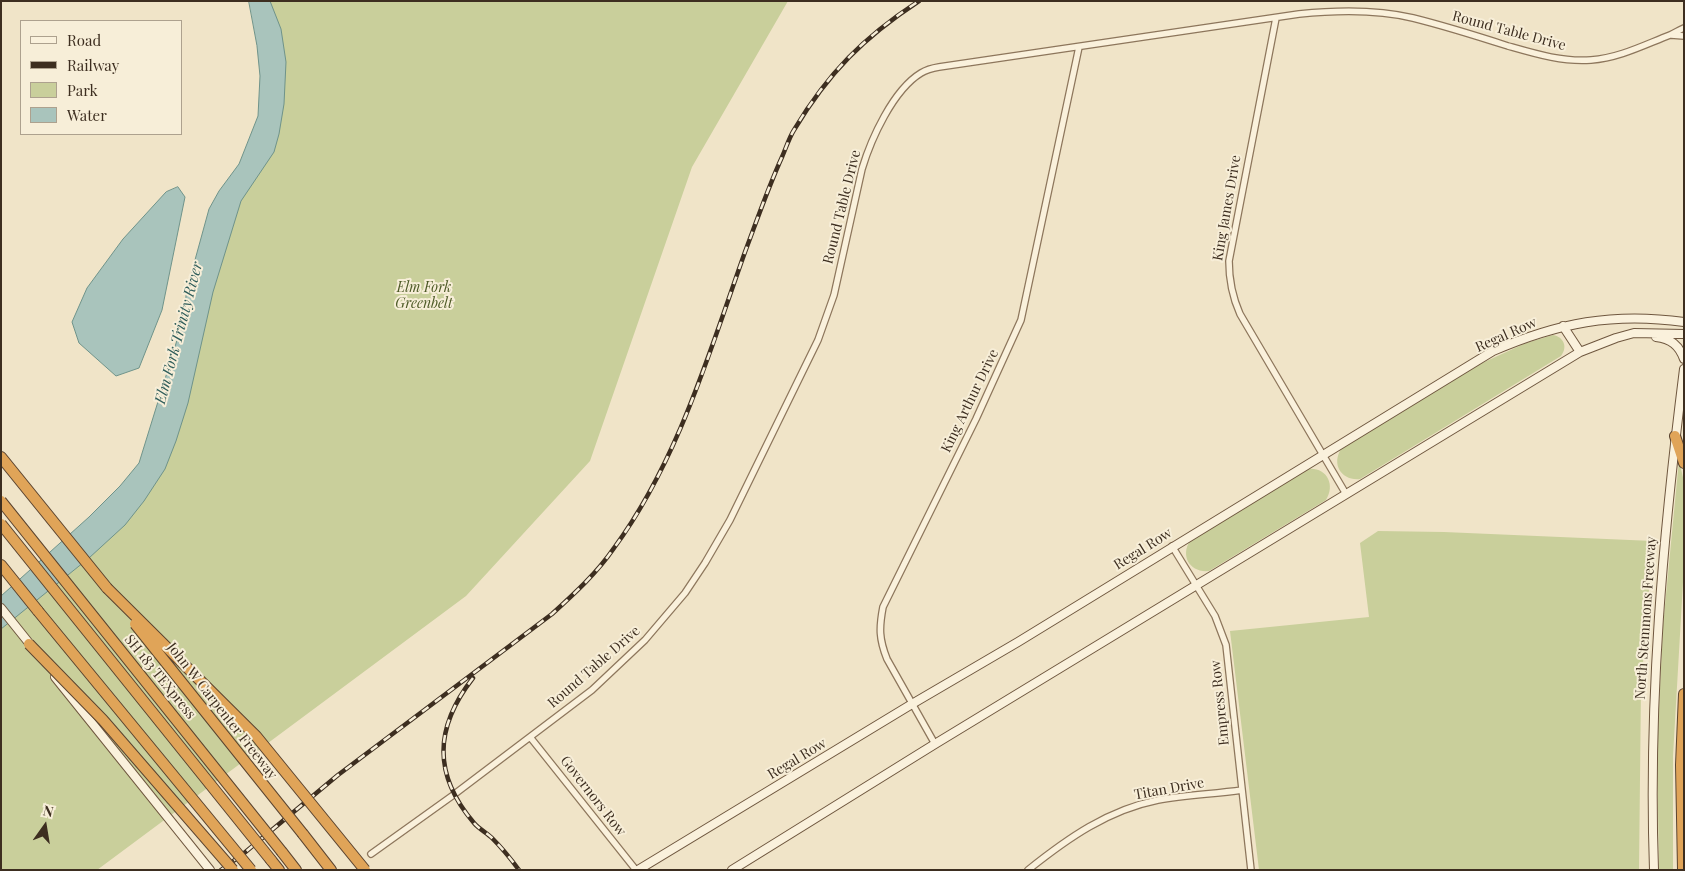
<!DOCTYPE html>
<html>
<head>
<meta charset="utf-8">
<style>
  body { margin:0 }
  #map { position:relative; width:1685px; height:871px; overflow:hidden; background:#f0e4c8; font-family:"Playfair Display",serif }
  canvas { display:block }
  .frame { position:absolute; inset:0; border:2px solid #3d2e20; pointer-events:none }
  .legend { position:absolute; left:20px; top:20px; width:162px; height:115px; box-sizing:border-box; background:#f7eed8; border:1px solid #ada18e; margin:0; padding:6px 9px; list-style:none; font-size:15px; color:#3d2e20 }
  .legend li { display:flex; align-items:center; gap:10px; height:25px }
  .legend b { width:25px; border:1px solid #ada18e }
  .north { position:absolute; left:20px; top:801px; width:50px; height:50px; -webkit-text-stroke:4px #f7eed8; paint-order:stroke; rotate:13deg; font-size:14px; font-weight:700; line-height:20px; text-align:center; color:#3d2e20 }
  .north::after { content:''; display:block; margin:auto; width:18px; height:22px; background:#3d2e20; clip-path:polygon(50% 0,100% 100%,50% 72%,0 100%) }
</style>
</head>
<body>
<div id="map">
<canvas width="1685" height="871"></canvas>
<div class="frame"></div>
<ul class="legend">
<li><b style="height:6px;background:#faf1dc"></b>Road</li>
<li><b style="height:6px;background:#3d2e20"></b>Railway</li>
<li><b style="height:14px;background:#c9cf9b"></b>Park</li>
<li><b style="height:14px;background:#a9c4bc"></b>Water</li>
</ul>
<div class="north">N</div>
</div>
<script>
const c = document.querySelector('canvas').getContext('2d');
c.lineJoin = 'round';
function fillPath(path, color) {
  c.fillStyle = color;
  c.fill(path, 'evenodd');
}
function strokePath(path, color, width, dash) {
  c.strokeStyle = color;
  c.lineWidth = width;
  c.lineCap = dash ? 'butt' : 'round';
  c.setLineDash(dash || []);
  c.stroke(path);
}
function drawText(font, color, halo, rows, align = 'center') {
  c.font = font + ' "Playfair Display",serif';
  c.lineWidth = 4;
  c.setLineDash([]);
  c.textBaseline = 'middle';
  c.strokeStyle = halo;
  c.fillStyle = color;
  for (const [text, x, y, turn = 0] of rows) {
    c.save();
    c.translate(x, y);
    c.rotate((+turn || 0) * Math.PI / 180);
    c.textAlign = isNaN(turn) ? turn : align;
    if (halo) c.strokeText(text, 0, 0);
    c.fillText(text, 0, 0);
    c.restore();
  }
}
const green = new Path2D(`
  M264,1H788L692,167L590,461L466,596L97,870H1V618L167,438L228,215L267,141Z
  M1553,335C1564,337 1568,347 1561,356L1360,479C1342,481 1331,465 1341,449L1480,364L1526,343Z
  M1679,460L1684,482V565L1673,756V870H1659L1657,750L1663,626Z
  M1308,469C1326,467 1336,484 1326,500L1209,571C1190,573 1180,556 1190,541Z
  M1378,531L1444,532L1653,541L1641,687L1639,870H1259L1230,631L1369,617L1360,543Z`);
const water = new Path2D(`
  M249,1H270L281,29L286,62L284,104L279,134L274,152L241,201L213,292L188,403L176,441L165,469L144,501L125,525L89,558L1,629V596L89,517L120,486L139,463L182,324L187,289L209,209L219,191L239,164L258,116L260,76L257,46Z
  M178,187L185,197L162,310L139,368L116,376L79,343L72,322L87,288L123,239L166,192Z`);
const street = new Path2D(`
  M1276,18L1229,261C1229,281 1232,296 1240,314L1346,494
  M1671,35L1684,36
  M1172,546L1215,616L1226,645L1251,870
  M530,737L636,870
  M935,744L887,659C879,639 879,628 883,607L976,419L1021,320L1079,47
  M371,854L452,796L592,690L645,640L685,593L705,563L730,520L818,340L834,295L862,169C871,139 893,90 921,73C926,70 933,68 939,67L1299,14C1337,10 1376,9 1413,18C1445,26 1477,36 1508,46C1536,54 1562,62 1591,60C1619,58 1644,45 1670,35C1675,33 1679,30 1684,28
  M1028,870C1068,838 1108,810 1158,800C1186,795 1214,794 1242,790`);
const secondary = new Path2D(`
  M1563,326L1580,352
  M1656,337C1671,339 1679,345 1684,359
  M1,608L33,648
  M55,677L210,870
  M638,870L912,704L1018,642L1493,351C1558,323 1613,312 1684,322
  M732,870L935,744L1580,352L1616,338L1634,333L1684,334
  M1654,870C1648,702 1663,535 1684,369`);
const highway = new Path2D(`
  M1675,436L1684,463
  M1,457L107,588
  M1,565L38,611
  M303,834L331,870
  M282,852L296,870
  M271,860L279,870
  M1683,870L1681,765L1684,694`);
const rail = new Path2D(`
  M473,678C434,728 433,775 474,823C479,829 487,833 492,838C502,848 511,859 519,870
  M221,870L243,854L338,775L552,614C574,594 597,573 614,548C678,461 709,353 745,252C757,220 768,188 782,157C786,148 789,138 794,130C828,73 864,37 919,1`);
const highwayBridge = new Path2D(`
  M1,501L282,852
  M1,524L271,860
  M107,588L256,736L365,870
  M38,611L251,870
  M135,624L303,834
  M29,644L103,720L233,870`);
const streetNames = [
  ["Round Table Drive",1509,31,15],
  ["Round Table Drive",842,207,-76],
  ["King James Drive",1227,208,-80],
  ["Regal Row",1506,335,-24],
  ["King Arthur Drive",970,401,-64],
  ["Regal Row",1143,549,-32],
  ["North Stemmons Freeway",1646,618,-86],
  ["Round Table Drive",594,667,-41],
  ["SH 183 TEXpress",160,677,51],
  ["Empress Row",1220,703,-96],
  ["John W Carpenter Freeway",222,711,52],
  ["Regal Row",797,759,-31],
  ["Titan Drive",1169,789,-10],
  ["Governors Row",593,796,52]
];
const parkNames = [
  ["Elm Fork",424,288],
  ["Greenbelt",424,304]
];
const waterNames = [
  ["Elm Fork Trinity River",179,333,-75]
];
fillPath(green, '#c9cf9b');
fillPath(water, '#a9c4bc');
strokePath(water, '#6f938a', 1);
strokePath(street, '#8d765c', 8);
strokePath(secondary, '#6f573f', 10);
strokePath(highway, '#5b4430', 12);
strokePath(street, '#faf1dc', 5.5);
strokePath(secondary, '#faf1dc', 8);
strokePath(highway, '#e0a458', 10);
strokePath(rail, '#3d2e20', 4.5);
strokePath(rail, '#f7eed8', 2.5, [8]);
strokePath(highwayBridge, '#5b4430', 12, []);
strokePath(highwayBridge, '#e0a458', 10);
drawText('14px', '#3d2e20', '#f7eed8', streetNames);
drawText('italic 14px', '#4d5a26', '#f7eed8', parkNames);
drawText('italic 15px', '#2f5d5a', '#f7eed8', waterNames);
</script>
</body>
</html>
